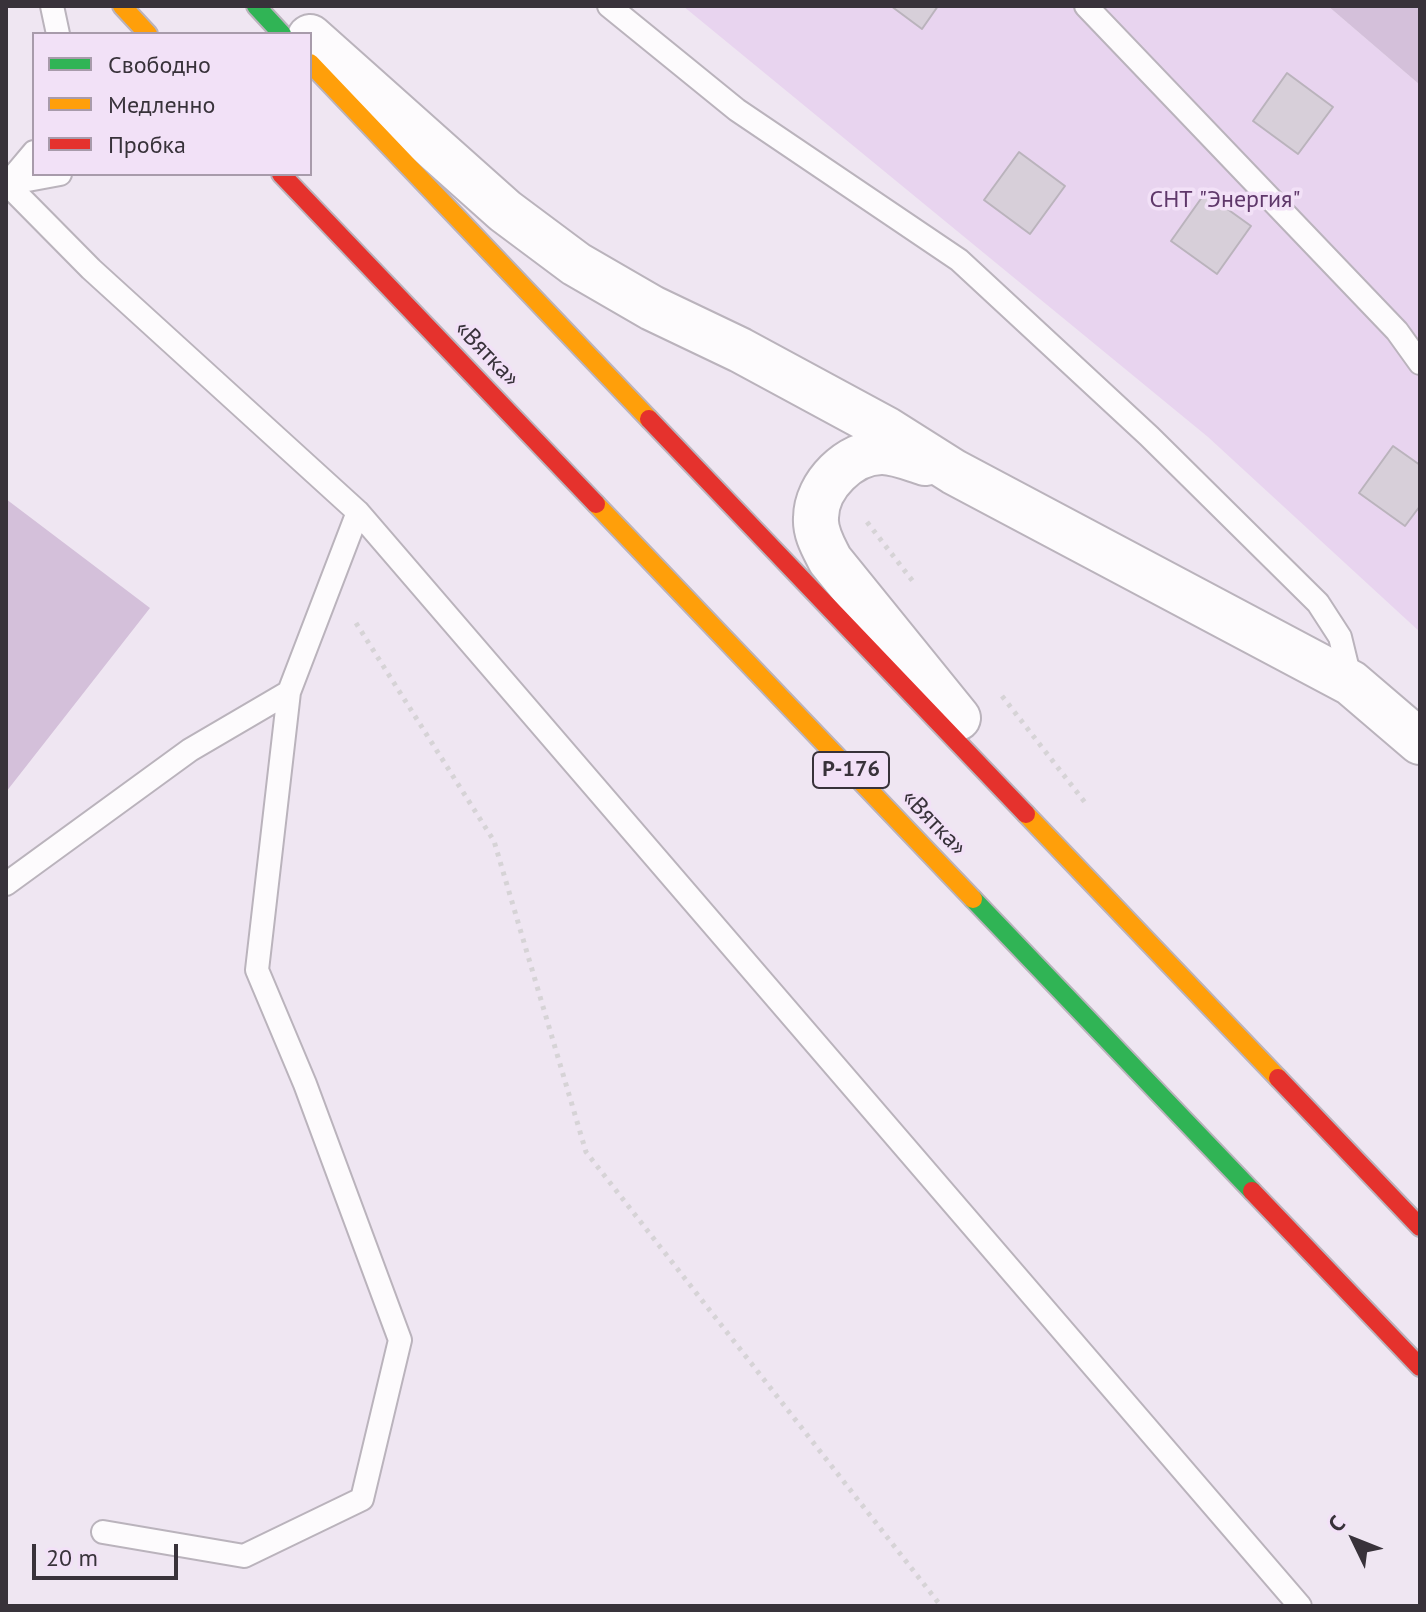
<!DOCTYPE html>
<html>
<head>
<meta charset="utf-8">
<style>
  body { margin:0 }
  #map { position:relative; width:1426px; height:1612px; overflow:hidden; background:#efe6f2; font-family:"PT Sans",sans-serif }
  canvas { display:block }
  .frame { position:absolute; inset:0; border:8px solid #38323a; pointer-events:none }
  .legend { position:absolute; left:32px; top:32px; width:280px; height:144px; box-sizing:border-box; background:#f2e1f7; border:2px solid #a89bab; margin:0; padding:10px 14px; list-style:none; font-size:24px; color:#38323a }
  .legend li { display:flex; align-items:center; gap:16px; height:40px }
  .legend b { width:40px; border:2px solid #a89bab }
  .north { position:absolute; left:1314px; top:1500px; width:80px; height:80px; -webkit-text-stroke:6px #f2e1f7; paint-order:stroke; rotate:313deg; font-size:22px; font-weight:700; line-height:32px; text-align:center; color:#38323a }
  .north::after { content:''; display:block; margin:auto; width:28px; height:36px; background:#38323a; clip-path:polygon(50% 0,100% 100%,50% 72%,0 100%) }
  .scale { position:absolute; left:32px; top:1544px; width:146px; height:36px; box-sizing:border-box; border:4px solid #38323a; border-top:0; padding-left:10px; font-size:24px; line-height:28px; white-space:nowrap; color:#38323a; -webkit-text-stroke:6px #f2e1f7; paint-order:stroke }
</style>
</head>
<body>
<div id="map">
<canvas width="1426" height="1612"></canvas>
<div class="frame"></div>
<ul class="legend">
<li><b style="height:10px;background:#30b455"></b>Свободно</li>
<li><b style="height:10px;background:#ff9f0a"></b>Медленно</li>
<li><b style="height:10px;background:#e5322d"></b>Пробка</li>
</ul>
<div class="north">С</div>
<div class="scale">20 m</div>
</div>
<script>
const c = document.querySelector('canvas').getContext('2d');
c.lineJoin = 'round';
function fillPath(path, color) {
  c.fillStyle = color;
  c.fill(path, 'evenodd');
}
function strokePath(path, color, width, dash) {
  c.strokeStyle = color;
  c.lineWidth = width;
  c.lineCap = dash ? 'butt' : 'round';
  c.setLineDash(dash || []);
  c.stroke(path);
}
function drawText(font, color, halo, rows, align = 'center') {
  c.font = font + ' "PT Sans",sans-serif';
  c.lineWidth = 7;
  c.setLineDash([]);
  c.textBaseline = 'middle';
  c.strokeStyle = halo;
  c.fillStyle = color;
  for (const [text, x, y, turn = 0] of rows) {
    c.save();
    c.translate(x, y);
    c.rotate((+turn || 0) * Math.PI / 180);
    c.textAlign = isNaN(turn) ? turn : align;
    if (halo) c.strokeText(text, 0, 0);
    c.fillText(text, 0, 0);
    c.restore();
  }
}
const green = new Path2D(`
  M683,6H1328L1420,85V632L1208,437Z`);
const forest = new Path2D(`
  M1328,6H1420V85Z
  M6,499L150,608L6,792Z`);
const building = new Path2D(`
  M891,6H938L922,29Z
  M1287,73L1333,107L1298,154L1253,121Z
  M1019,152L1065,186L1030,234L984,200Z
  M1205,193L1251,226L1217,274L1171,241Z
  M1393,446L1420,465V506L1405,526L1359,493Z`);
const path = new Path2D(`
  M867,522L915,584
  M356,623L494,841L586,1152L941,1606
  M1002,696L1087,805`);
const lane = new Path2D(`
  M52,6L58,34
  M609,6L737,110L959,260L1149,436L1318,603L1340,637L1351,682
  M1086,6L1397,331L1420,363
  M6,184L60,174
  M7,184L91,269L358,512L1300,1606
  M7,184L34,152
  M6,884L190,750L289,692L358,512
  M103,1532L244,1556L362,1499L400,1340L305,1084L257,970L289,692`);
const street = new Path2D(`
  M310,37L505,211L576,264L652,308L740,350L886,429L954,472L1351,683L1420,742
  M925,463C912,459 896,452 882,452C850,452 816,485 816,518C815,533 823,546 830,560L958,718`);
const fast = new Path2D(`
  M256,6L282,34
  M973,899L1252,1191`);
const slow = new Path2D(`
  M122,6L148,34
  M310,63L649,419
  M596,504L973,899
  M1026,814L1278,1078`);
const jam = new Path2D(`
  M281,174L596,504
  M649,419L1026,814
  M1278,1078L1420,1227
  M1252,1191L1420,1367`);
const shields = [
  [851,770,76]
];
const shieldNames = [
  ["Р-176",851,770]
];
const parkNames = [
  ["СНТ \"Энергия\"",1225,200]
];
const streetNames = [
  ["«Вятка»",487,354,46],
  ["«Вятка»",934,823,46]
];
fillPath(green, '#e8d4ef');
fillPath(forest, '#d4c0da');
fillPath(building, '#d7cfd9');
strokePath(building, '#bab3bc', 2);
strokePath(lane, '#bab3bc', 26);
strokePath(street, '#bab3bc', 48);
strokePath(fast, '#bab3bc', 22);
strokePath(slow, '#bab3bc', 22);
strokePath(jam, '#bab3bc', 22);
strokePath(path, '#d6d3d6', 5, [4, 6]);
strokePath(lane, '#fdfbfd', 22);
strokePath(street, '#fdfbfd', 44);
strokePath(fast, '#30b455', 18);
strokePath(slow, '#ff9f0a', 18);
strokePath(jam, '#e5322d', 18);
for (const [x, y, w] of shields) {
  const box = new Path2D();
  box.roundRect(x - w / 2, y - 18, w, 36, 6);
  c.fillStyle = '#f2e1f7';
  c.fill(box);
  strokePath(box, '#38323a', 2);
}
drawText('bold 22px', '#38323a', null, shieldNames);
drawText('24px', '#5f386a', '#f2e1f7', parkNames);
drawText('24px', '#38323a', '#f2e1f7', streetNames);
</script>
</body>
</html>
